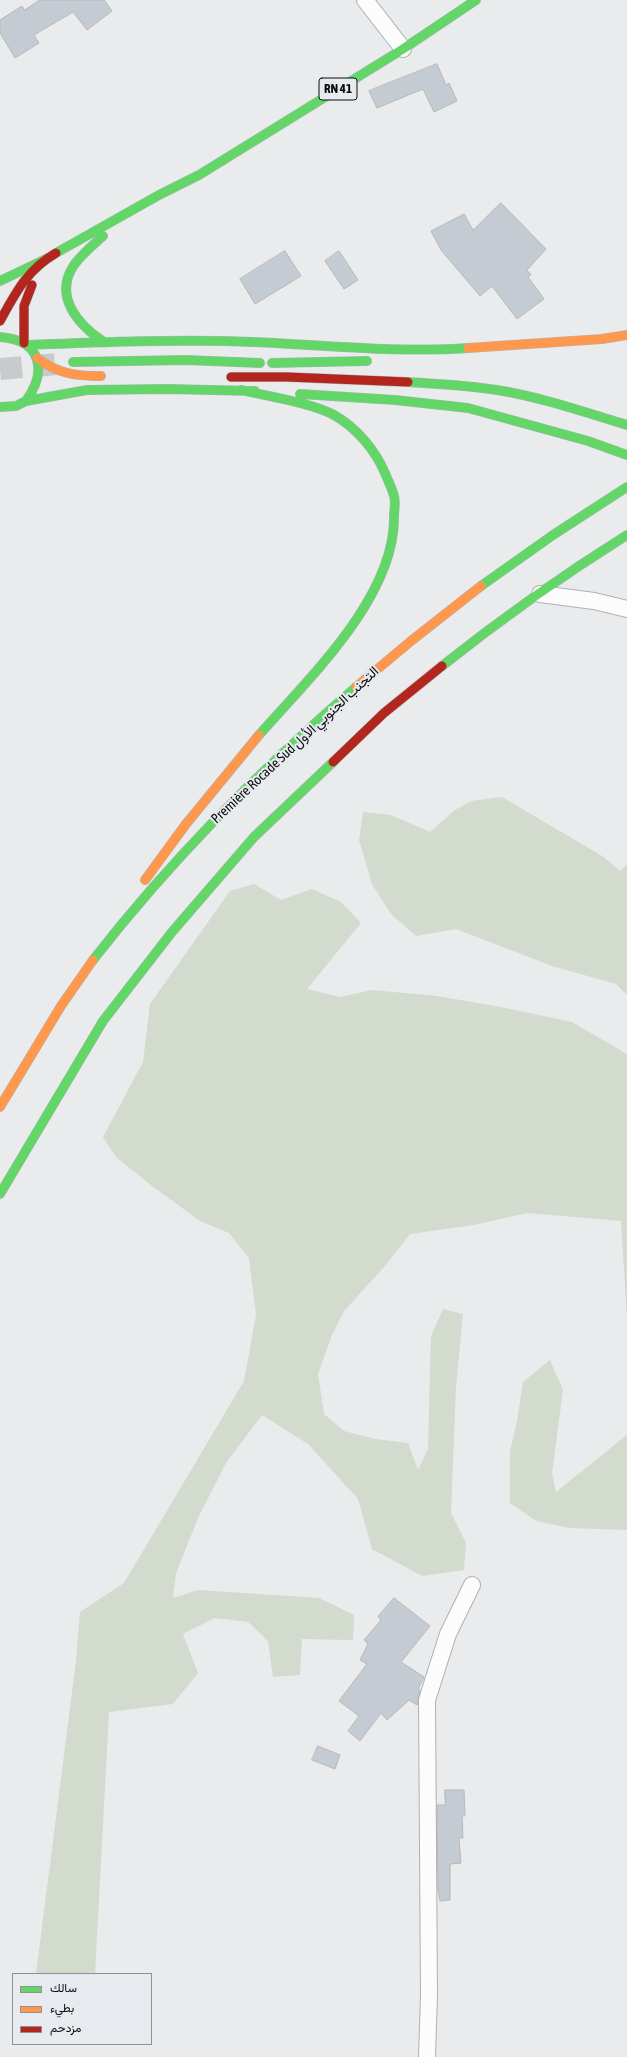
<!DOCTYPE html>
<html>
<head>
<meta charset="utf-8">
<style>
  body { margin:0 }
  #map { position:relative; width:627px; height:2057px; overflow:hidden; background:#e9ebed; font-family:"Asap Condensed",Vazirmatn,sans-serif }
  canvas { display:block }
  .legend { position:absolute; left:12px; top:1973px; width:140px; height:72px; box-sizing:border-box; background:#e7eaef; border:1px solid #8f9295; margin:0; padding:5px 7px; list-style:none; font-size:12px; color:#0c0e0f }
  .legend li { display:flex; align-items:center; gap:8px; height:20px }
  .legend b { width:20px; border:1px solid #8f9295 }
</style>
</head>
<body>
<div id="map">
<canvas width="627" height="2057"></canvas>
<ul class="legend">
<li><b style="height:5px;background:#63d668"></b>سالك</li>
<li><b style="height:5px;background:#ff974d"></b>بطيء</li>
<li><b style="height:5px;background:#b3261e"></b>مزدحم</li>
</ul>
</div>
<script>
const c = document.querySelector('canvas').getContext('2d');
c.lineJoin = 'round';
function fillPath(path, color) {
  c.fillStyle = color;
  c.fill(path, 'evenodd');
}
function strokePath(path, color, width, dash) {
  c.strokeStyle = color;
  c.lineWidth = width;
  c.lineCap = dash ? 'butt' : 'round';
  c.setLineDash(dash || []);
  c.stroke(path);
}
function drawText(font, color, halo, rows, align = 'center') {
  c.font = font + ' "Asap Condensed",Vazirmatn,sans-serif';
  c.lineWidth = 4;
  c.setLineDash([]);
  c.textBaseline = 'middle';
  c.strokeStyle = halo;
  c.fillStyle = color;
  for (const [text, x, y, turn = 0] of rows) {
    c.save();
    c.translate(x, y);
    c.rotate((+turn || 0) * Math.PI / 180);
    c.textAlign = isNaN(turn) ? turn : align;
    if (halo) c.strokeText(text, 0, 0);
    c.fillText(text, 0, 0);
    c.restore();
  }
}
const green = new Path2D(`
  M502,797L602,856L620,871L627,864V995L616,984L552,966L456,929L416,936L391,914L372,884L359,840L363,812L391,815L430,832L455,810L471,801Z
  M254,884L281,900L312,889L341,902L361,923L307,989L340,997L372,990L437,996L501,1007L572,1022L627,1054V1318L621,1221L527,1213L474,1225L410,1234L385,1266L344,1311L332,1335L318,1374L324,1414L344,1431L375,1439L408,1443L418,1470L428,1449L431,1336L443,1309L463,1314L456,1387L451,1513L466,1543L464,1570L422,1576L372,1549L358,1499L308,1444L262,1415L226,1463L198,1518L176,1573L173,1598L198,1590L319,1598L354,1615L353,1640L302,1639L300,1675L273,1677L268,1641L248,1622L215,1618L183,1634L198,1673L173,1704L109,1712L95,1974H36L76,1661L80,1612L124,1583L244,1381L256,1315L249,1258L229,1233L200,1221L152,1186L116,1157L103,1137L143,1062L150,1004L230,891Z
  M550,1360L563,1390L552,1473L556,1492L627,1435V1530L569,1528L536,1521L510,1503V1451L517,1421L523,1382Z`);
const building = new Path2D(`
  M40,0H104L112,11L87,30L73,12L34,35L39,43L15,58L0,33V20L22,6L24,10Z
  M437,64L446,85L449,83L457,101L434,112L423,89L377,108L369,91Z
  M501,203L546,249L527,270L531,275L528,277L544,299L517,319L492,286L480,296L441,250L431,231L464,214L473,230Z
  M285,251L301,276L255,304L240,279Z
  M339,251L358,280L344,289L325,261Z
  M394,1598L430,1626L401,1662L424,1677L418,1689L420,1690L417,1705L409,1700L387,1720L381,1713L360,1741L348,1731L359,1716L339,1701L367,1664L360,1660L368,1644L364,1640L381,1620L378,1617Z
  M318,1746L340,1755L335,1769L312,1760Z
  M445,1790H464L465,1816H462L463,1838H459L461,1863L450,1864V1900L440,1901L438,1889L437,1805H445Z`);
const highwayTunnel = new Path2D(`
  M0,369L58,364`);
const street = new Path2D(`
  M365,0L403,49
  M540,594L594,601L627,609
  M427,2057L429,1995L427,1700L448,1634L472,1585`);
const fast = new Path2D(`
  M103,236C93,245 82,254 74,265C53,296 78,325 104,342
  M56,253L159,195L199,175L403,49L476,0
  M0,281L48,258
  M0,337C41,340 48,370 26,401
  M27,345C102,342 179,339 254,342C325,345 397,353 468,348
  M73,362L186,360L260,363
  M272,363L367,361
  M408,382C437,384 467,385 497,390C541,397 584,412 627,425
  M241,390C267,396 312,403 334,415C357,428 375,450 385,473C388,481 392,488 394,496C396,502 394,510 394,517C395,597 309,678 259,735
  M300,394L395,400L468,408L588,441L627,455
  M0,407L16,406L26,401L87,390L167,389L255,391
  M481,586L553,535L627,487
  M442,666C501,619 563,575 627,535
  M93,960C171,860 260,770 356,687
  M0,1194L103,1021L172,932L254,837L333,762`);
const slow = new Path2D(`
  M468,348L602,339L627,335
  M37,358C58,374 76,376 101,376
  M356,687L411,641L481,586
  M145,880L186,824L259,735
  M0,1107L61,1006L93,960`);
const jam = new Path2D(`
  M0,321C16,292 27,270 56,253
  M24,343V306L32,285
  M231,377H287L408,382
  M333,762L384,713L442,666`);
const shields = [
  [338,89,38]
];
const shieldNames = [
  ["RN 41",338,89]
];
const streetNames = [
  ["Première Rocade Sud التجنب الجنوبي الأول",295,745,-43]
];
fillPath(green, '#d3dace');
fillPath(building, '#c4cbd2');
strokePath(building, '#b6b8ba', 1);
strokePath(highwayTunnel, '#c8cacc', 22, [22, 11]);
strokePath(street, '#aeb0b2', 18);
strokePath(fast, '#b1b6bb', 10);
strokePath(slow, '#b1b6bb', 10);
strokePath(jam, '#b1b6bb', 10);
strokePath(street, '#fcfcfc', 16);
strokePath(fast, '#63d668', 9);
strokePath(slow, '#ff974d', 9);
strokePath(jam, '#b3261e', 9);
for (const [x, y, w] of shields) {
  const box = new Path2D();
  box.roundRect(x - w / 2, y - 11, w, 22, 3);
  c.fillStyle = '#e7eaef';
  c.fill(box);
  strokePath(box, '#0c0e0f', 1);
}
drawText('bold 13px', '#0c0e0f', null, shieldNames);
drawText('14px', '#0c0e0f', '#e7eaef', streetNames);
</script>
</body>
</html>
